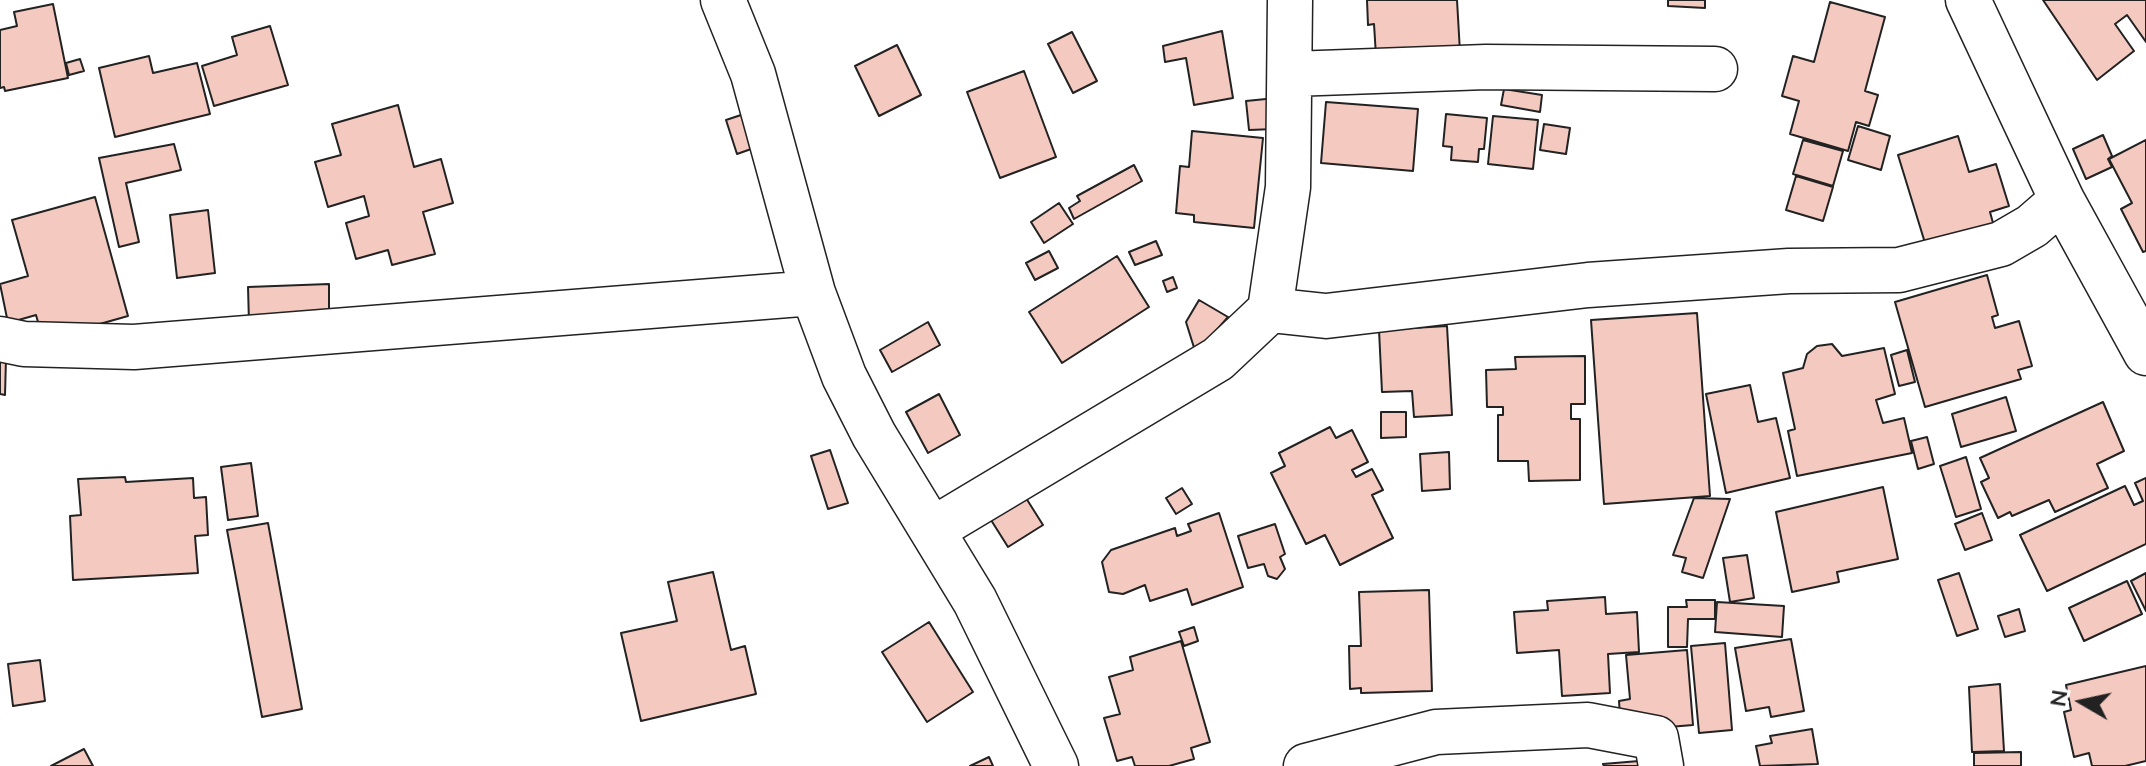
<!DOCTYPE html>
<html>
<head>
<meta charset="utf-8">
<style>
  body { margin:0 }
  #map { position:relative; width:2146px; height:766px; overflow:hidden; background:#fff; font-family:Mulish,sans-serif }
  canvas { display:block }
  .north { position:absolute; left:2042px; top:662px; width:80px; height:80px; -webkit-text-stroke:6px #fff; paint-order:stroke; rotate:279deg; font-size:22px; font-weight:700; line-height:32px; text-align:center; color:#222 }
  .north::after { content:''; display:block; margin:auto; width:28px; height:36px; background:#222; clip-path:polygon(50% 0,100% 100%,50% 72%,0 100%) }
</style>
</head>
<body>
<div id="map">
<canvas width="2146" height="766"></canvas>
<div class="north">N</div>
</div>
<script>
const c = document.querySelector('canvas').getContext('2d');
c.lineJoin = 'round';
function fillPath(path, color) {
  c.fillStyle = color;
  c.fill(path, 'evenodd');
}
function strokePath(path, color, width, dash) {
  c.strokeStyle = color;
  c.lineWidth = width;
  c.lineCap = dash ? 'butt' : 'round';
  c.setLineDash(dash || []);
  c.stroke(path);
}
const building = new Path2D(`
  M1367,0H1457L1460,52L1376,56L1374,24L1368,25Z
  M1668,0H1705V8L1668,6Z
  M2043,0H2146V42L2127,15L2115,24L2134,51L2097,80Z
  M1830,2L1885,17L1865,91L1878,95L1869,126L1856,122L1848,151L1790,134L1799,101L1782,96L1793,56L1814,62Z
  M53,4L68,78L5,91L4,87L0,88V30L17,26L14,12Z
  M270,26L288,85L214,106L202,66L237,55L232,37Z
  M1222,31L1233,98L1194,105L1186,58L1165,62L1163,46Z
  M1072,32L1097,81L1073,93L1048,44Z
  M897,45L921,95L879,116L855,66Z
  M149,56L153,73L197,63L210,114L115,137L99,68Z
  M80,59L84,71L69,75L66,63Z
  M1024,71L1056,157L1000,178L967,92Z
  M1504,89L1542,95L1540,112L1501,105Z
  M1276,98L1275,129L1249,130L1246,101Z
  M1326,102L1418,109L1413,171L1321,163Z
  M398,105L414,167L441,159L453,203L423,212L435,254L392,265L388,250L356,259L346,223L369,216L364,196L328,207L315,162L341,155L332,124Z
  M744,114L754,148L737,154L726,120Z
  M1446,114L1487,118L1484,149H1479L1478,162L1451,160L1452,147L1443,146Z
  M1493,116L1538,120L1533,169L1488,164Z
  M1544,124L1570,128L1566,154L1540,150Z
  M1858,126L1890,136L1881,170L1848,160Z
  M1192,131L1263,138L1254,228L1194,222V215L1176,213L1180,166L1189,167Z
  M2103,135L2112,156L2108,159L2112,167L2086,179L2073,149Z
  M1958,136L1969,172L1996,164L2009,206L1990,212L1996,234L1929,256L1898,155Z
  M1803,140L1843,151L1833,186L1793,174Z
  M2146,140V251L2143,252L2121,209L2132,203L2109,159Z
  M174,144L181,170L126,183L139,242L119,247L99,158Z
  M1134,165L1142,181L1074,219L1069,208L1080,201L1077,196Z
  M1796,176L1833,187L1823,221L1786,210Z
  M95,197L128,316L43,340L36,315L8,323L0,284L28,276L12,220Z
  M1059,203L1073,224L1044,243L1031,222Z
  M208,210L215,273L177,278L170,215Z
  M1156,241L1162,255L1135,265L1129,252Z
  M1049,251L1058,268L1035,280L1026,263Z
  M1117,256L1149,307L1062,363L1029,312Z
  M1987,275L1998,315L1992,317L1995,328L2019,321L2032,366L2018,370L2021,379L1925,407L1895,302Z
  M1173,277L1177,288L1167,292L1163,281Z
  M329,284V321L249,323L248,287Z
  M1199,300L1228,317L1196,354L1186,322Z
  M1697,313L1710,496L1604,504L1591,320Z
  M928,322L940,345L892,372L880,350Z
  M1447,326L1452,415L1414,417L1412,391L1382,392L1379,330Z
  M1832,344L1842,356L1884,348L1895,394L1876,400L1883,423L1904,418L1912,453L1797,476L1788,431L1795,429L1783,373L1803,368L1807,354L1817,346Z
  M1907,350L1915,382L1899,386L1891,355Z
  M1585,356V404H1571V419H1580V480L1529,481L1528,461H1498V415H1503V407H1487L1486,370L1516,369L1515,357Z
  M0,358L6,359L5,395L0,394Z
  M1750,385L1758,422L1776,418L1790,478L1726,493L1706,394Z
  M939,394L960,435L928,453L906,412Z
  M2006,397L2016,431L1961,447L1952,414Z
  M2103,402L2124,451L2097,464L2108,488L2055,512L2049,500L2012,516L2010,512L1998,518L1981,482L1989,478L1980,458Z
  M1381,412H1406V437L1381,438Z
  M1330,427L1336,438L1352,430L1368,462L1352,470L1356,477L1372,469L1383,490L1372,495L1393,538L1340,565L1325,535L1306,544L1271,473L1285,466L1279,453Z
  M1927,437L1934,464L1918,469L1911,441Z
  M830,450L848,503L828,509L811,456Z
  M1449,452L1450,489L1422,491L1420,454Z
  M1966,457L1981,509L1956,517L1940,466Z
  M251,463L258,516L228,520L221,467Z
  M125,477L126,482L193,478L194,498L206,497L208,535L195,536L198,573L73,580L70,516L81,515L78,479Z
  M2146,478V544L2047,591L2020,535L2125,486L2134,505L2143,501L2135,483Z
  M1883,487L1898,559L1837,572L1839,582L1792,592L1776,512Z
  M1182,488L1192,504L1176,514L1166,498Z
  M1026,498L1043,525L1008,547L991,520Z
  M1694,498L1730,499L1703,578L1682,572L1686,558L1673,555Z
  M1219,513L1243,587L1192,605L1187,589L1150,601L1145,585L1123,594L1109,592L1102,562L1111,550L1175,528L1177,536L1191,531L1188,524Z
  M1982,513L1992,540L1965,550L1955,524Z
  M268,523L302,709L262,717L227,530Z
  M1275,524L1285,554L1280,557L1285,569L1277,579L1268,576L1264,564L1248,568L1238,536Z
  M1747,555L1754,598L1730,602L1723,558Z
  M713,572L731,650L745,646L756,694L641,721L621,633L677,621L668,582Z
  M1959,573L1978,629L1957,636L1938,580Z
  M2146,573V611L2131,581Z
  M2127,581L2142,614L2084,641L2069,608Z
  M1429,590L1432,691L1361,693V688L1350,689L1349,646H1361L1359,592Z
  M1605,597L1606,614L1637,612L1639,652L1608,654L1610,693L1562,696L1559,650L1517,653L1514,612L1548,610L1547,601Z
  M1686,600H1715V619H1688L1687,647H1668V607H1687Z
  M1717,602L1784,606L1782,637L1715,632Z
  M2019,609L2025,631L2005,637L1998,616Z
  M929,622L973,692L927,722L882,652Z
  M1194,627L1198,641L1184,646L1179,632Z
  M1791,639L1804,711L1771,717L1769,707L1746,711L1735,648Z
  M1181,641L1210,742L1191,748L1194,759L1169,766H1135L1132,757L1117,761L1104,718L1120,714L1109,677L1133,670L1130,657Z
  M1725,643L1732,730L1699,733L1691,646Z
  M1687,650L1693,725L1621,731L1619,701L1630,699L1626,655Z
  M40,660L45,701L13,706L8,664Z
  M2146,666V761L2125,766H2092L2089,753L2074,757L2064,712L2071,710L2066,685Z
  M2000,684L2004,751L1972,752L1969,687Z
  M1812,729L1818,764L1760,766L1756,746L1772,743L1770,736Z
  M84,749L93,766H51Z
  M2021,752V766H1974V753Z
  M989,757L993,766H970Z
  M1639,761V766H1604L1603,764Z`);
const minor = new Path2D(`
  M723,0L753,74L813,293L844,376L874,435L975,601L1056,766
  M1968,0L2062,200L2146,353
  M1292,74L1486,67L1715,69
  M1270,310L1288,187L1290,0
  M0,339L24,344L134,347L813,293
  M932,530L1218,359L1270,310L1326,316L1588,285L1789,271L1899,270L2001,244L2032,226L2062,200
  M1306,766L1436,732L1588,725L1656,738L1661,766`);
fillPath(building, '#f3c9c0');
strokePath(building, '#222', 2);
strokePath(minor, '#222', 47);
strokePath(minor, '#fff', 44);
</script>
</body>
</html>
